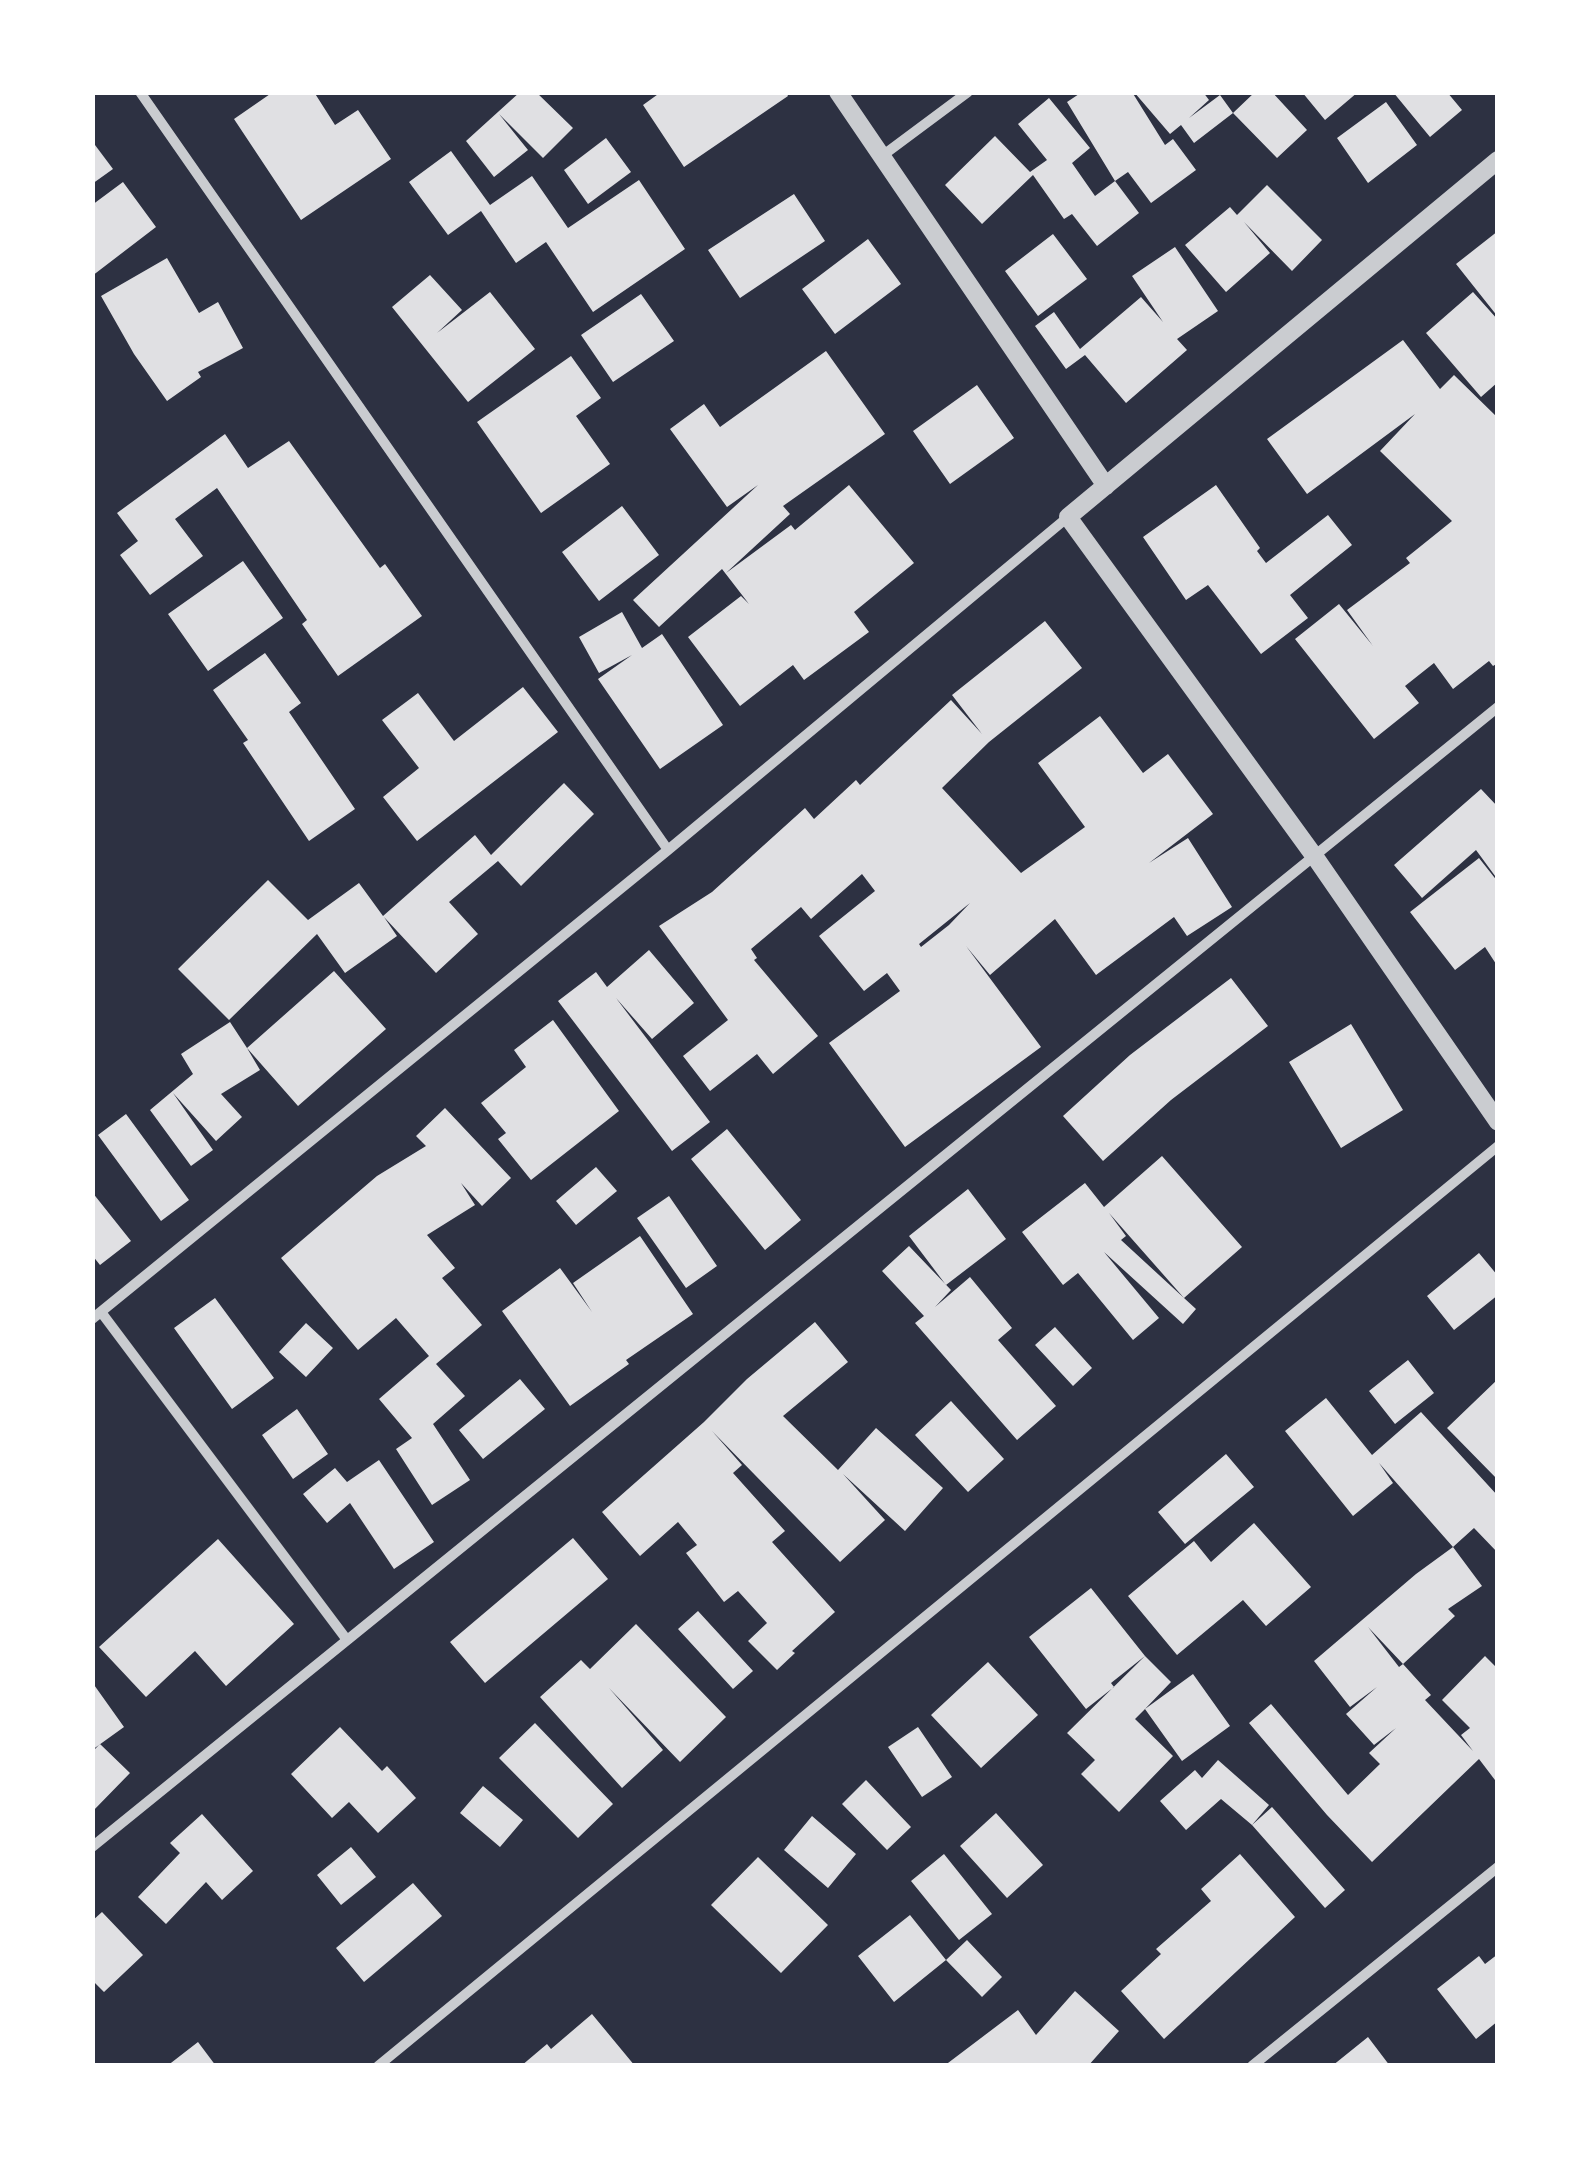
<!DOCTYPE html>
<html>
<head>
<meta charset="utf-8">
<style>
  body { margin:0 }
  #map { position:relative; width:1590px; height:2158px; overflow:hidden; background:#2d3142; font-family:Raleway,sans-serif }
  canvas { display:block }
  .frame { position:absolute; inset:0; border:95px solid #fff; pointer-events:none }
</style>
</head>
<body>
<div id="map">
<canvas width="1590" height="2158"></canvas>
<div class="frame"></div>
</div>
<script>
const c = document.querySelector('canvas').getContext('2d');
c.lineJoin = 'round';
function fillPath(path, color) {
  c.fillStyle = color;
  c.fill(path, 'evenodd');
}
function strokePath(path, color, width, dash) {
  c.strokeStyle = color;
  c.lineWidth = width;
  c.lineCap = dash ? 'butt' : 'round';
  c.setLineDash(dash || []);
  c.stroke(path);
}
const building = new Path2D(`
  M273,92H314L335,125L358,110L391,159L301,220L234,119Z
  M520,92H536L573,128L543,158L499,114L528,150L494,177L466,141Z
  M661,92H786L788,96L684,167L643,105Z
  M1082,92H1132L1165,145L1173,139L1196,170L1151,203L1128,172L1115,181L1067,102Z
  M1134,92H1203L1209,100L1189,118L1220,95L1233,113L1194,143L1181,125L1170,134Z
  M1255,92H1272L1307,130L1277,158L1233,113Z
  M1302,92H1358L1325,120Z
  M1393,92H1447L1462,110L1430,137Z
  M1049,98L1090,148L1072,163L1095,196L1115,181L1139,213L1097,246L1072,214L1064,219L1033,175L982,224L945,185L995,136L1030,172L1047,160L1018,124Z
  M1386,102L1417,145L1368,183L1337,138Z
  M606,138L631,172L588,204L564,170Z
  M92,141L113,169L92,184Z
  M451,151L490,205L532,176L568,228L639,180L685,249L593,312L546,242L516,263L481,211L448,235L409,182Z
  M123,182L156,227L92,276V205Z
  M1267,185L1322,240L1292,271L1244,222L1270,253L1226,292L1185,245L1230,207L1237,215Z
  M794,194L825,241L740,298L708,250Z
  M1498,231V317L1456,264Z
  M1053,234L1087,279L1038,316L1005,271Z
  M868,239L901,284L835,334L802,289Z
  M1175,247L1218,311L1177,339L1187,350L1126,403L1085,355L1066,369L1035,326L1054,312L1080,349L1141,297L1163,322L1132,276Z
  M167,258L199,313L218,302L243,348L198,372L201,377L167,401L134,354L101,296Z
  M430,275L462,310L437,333L490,292L535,349L468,402L392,307Z
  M1473,292L1498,320V382L1481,397L1426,333Z
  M641,294L674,341L613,382L581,335Z
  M1403,340L1440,389L1454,375L1498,418V663L1493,666L1489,661L1453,689L1434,663L1405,686L1419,703L1374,739L1295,639L1339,604L1373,646L1347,610L1410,563L1406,558L1452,521L1380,451L1415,414L1307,494L1267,439Z
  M826,351L885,434L783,506L790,514L726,573L791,525L795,530L849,485L914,563L854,612L869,632L804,680L793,665L740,706L688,637L741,596L749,604L722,569L659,627L633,600L758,485L727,507L670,429L704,404L720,427Z
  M571,356L601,398L576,416L610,464L541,513L477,422Z
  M977,385L1014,438L950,484L913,431Z
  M225,434L248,468L289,441L380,568L385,564L422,616L338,676L302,624L307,620L217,488L175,519L203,556L150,595L120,555L138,541L117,513Z
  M1216,485L1260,548L1257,551L1266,563L1328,515L1352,545L1290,595L1308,618L1261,654L1208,585L1186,600L1143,537Z
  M622,506L659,555L599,601L562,552Z
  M243,561L283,618L208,671L168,614Z
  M622,612L642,648L662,634L723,725L660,769L598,679L632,655L599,673L579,637Z
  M1045,621L1082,668L989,742L942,788L1021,873L1085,827L1038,763L1100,716L1143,773L1168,754L1213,814L1149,863L1188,838L1232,907L1187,936L1174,917L1096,975L1055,919L990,975L966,946L1041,1047L905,1147L829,1043L900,991L887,973L864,991L819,936L875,891L862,874L811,919L801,907L751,949L757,958L754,960L818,1036L773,1074L757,1054L710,1091L683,1056L728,1020L659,926L712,892L805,808L814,819L856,780L860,785L951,700L982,734L952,695ZM970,903L949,925L921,947L919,944Z
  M265,653L301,703L289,712L355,809L309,841L243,743L248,740L213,690Z
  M523,687L558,732L417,841L383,797L419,768L382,720L418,693L454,741Z
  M564,783L594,814L521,886L498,861L449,902L478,934L436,973L384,917L397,936L345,973L317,934L229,1020L178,969L268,880L308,920L359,883L383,916L475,835L491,855Z
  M1481,789L1498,807V880L1476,850L1422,898L1394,865Z
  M1479,858L1498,882V967L1485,947L1455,970L1410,912Z
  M649,950L694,1003L652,1039L616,998L710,1122L672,1151L558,1001L596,972L607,987Z
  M334,971L386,1029L298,1106L247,1048L260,1070L221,1094L242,1117L216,1141L173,1093L213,1150L191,1166L150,1110L193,1074L181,1054L230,1022L247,1048Z
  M1231,978L1268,1026L1171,1100L1103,1161L1063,1116L1130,1055Z
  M553,1020L619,1111L531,1180L498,1139L506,1133L481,1103L526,1067L514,1050Z
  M1351,1024L1403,1110L1341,1148L1289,1062Z
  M445,1108L511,1178L482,1206L461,1183L475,1205L427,1235L455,1268L442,1278L482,1325L436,1364L465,1396L433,1424L470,1480L432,1505L396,1449L412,1438L379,1399L429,1356L396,1318L358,1350L281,1258L377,1176L426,1146L416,1136Z
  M126,1114L189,1200L161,1221L98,1135Z
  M727,1129L801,1220L765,1250L691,1159Z
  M1162,1156L1242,1247L1184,1298L1196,1309L1183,1324L1104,1252L1159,1318L1133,1340L1078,1273L1063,1285L1022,1232L1085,1183L1104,1207ZM1109,1213L1184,1298L1121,1240L1126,1236Z
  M596,1167L617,1191L576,1225L556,1201Z
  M968,1189L1006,1239L946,1285L909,1236Z
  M92,1192L131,1241L100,1265L92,1255Z
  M669,1196L717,1266L686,1288L637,1218Z
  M640,1236L693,1314L626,1360L629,1364L570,1406L502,1311L560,1268L592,1312L573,1283Z
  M909,1246L951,1290L935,1307L970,1277L1012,1328L998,1340L1056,1406L1017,1440L915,1323L924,1316L882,1271Z
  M1479,1253L1498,1276V1295L1454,1330L1427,1296Z
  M215,1298L274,1378L232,1409L174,1328Z
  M815,1322L848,1362L783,1416L838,1470L876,1428L943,1488L905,1531L843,1474L885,1520L840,1562L712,1431L742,1465L733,1473L785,1531L772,1542L835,1612L792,1651L795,1653L777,1670L748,1641L767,1623L738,1591L724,1602L686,1553L697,1545L678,1522L640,1556L602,1512L704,1422L747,1379Z
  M306,1323L333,1348L306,1377L279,1352Z
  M1055,1327L1092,1368L1073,1386L1035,1345Z
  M1408,1360L1434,1393L1395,1424L1369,1391Z
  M520,1379L545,1409L483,1459L459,1430Z
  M1498,1379V1480L1447,1428Z
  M1326,1398L1372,1455L1421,1412L1498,1496V1553L1474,1528L1453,1547L1379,1463L1393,1483L1353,1516L1285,1431Z
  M951,1401L1004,1459L968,1492L915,1435Z
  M297,1409L328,1454L293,1479L262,1435Z
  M1226,1454L1254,1487L1185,1544L1158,1512Z
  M379,1460L434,1542L394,1569L350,1503L327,1523L303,1494L335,1468L347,1482Z
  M1254,1523L1311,1587L1266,1626L1243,1600L1177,1655L1128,1596L1194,1541L1211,1562Z
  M573,1538L608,1579L485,1683L450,1642Z
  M218,1539L294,1624L226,1686L195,1651L146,1697L99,1647Z
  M1453,1547L1482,1586L1448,1609L1455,1616L1403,1664L1368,1627L1399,1667L1403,1664L1431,1695L1425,1700L1473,1751L1461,1735L1470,1728L1442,1700L1485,1656L1498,1669V1784L1479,1759L1372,1862L1327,1815L1249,1723L1271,1704L1348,1795L1380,1764L1369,1753L1396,1728L1374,1745L1346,1714L1377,1687L1350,1707L1314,1661L1416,1574Z
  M1091,1588L1145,1656L1111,1683L1114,1687L1086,1709L1029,1637Z
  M698,1611L753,1671L733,1689L678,1629Z
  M636,1624L726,1717L680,1762L609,1688L663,1750L622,1788L540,1697L581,1660L590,1669Z
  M1145,1656L1171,1682L1145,1709L1193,1674L1230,1726L1182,1761L1145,1709L1135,1719L1173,1756L1119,1812L1081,1774L1095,1760L1067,1733Z
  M988,1662L1038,1715L981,1768L931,1715Z
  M92,1682L124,1727L92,1750Z
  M535,1723L613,1804L578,1838L499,1758Z
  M340,1727L382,1771L387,1766L416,1798L378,1833L349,1802L332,1818L291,1774Z
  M918,1727L952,1777L922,1797L888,1747Z
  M100,1744L130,1773L92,1812V1752Z
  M1218,1760L1269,1805L1252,1825L1272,1807L1345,1890L1325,1908L1252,1825L1221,1799L1186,1830L1160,1801L1195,1770L1202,1778Z
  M866,1780L911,1827L887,1850L842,1804Z
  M483,1786L523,1820L500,1847L460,1813Z
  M996,1813L1043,1865L1007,1898L960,1846Z
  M202,1814L253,1871L222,1900L206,1882L166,1924L138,1897L180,1853L170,1843Z
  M812,1816L856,1854L828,1888L784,1850Z
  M351,1847L376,1877L341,1905L317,1875Z
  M944,1854L992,1914L959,1940L911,1881Z
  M1240,1854L1295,1917L1164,2039L1121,1991L1161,1954L1156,1949L1211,1901L1201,1889Z
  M758,1857L828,1925L781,1973L711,1905Z
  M413,1883L442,1916L364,1982L336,1948Z
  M102,1912L143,1955L104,1992L92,1980V1921Z
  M910,1915L946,1960L967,1940L1002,1977L982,1997L946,1960L894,2002L858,1956Z
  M1498,1954V2021L1476,2039L1437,1989L1479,1956L1485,1964Z
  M1075,1991L1119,2031L1088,2066H944L1018,2010L1036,2035Z
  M592,2014L635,2066H521L547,2044L551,2049Z
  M1368,2037L1390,2066H1332Z
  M198,2042L216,2066H167Z`);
const minor = new Path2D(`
  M140,92L668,850
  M882,156L968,92
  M101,1312L347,1640
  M92,1319L668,850L1068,517
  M92,1847L1498,707
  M378,2066L1498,1146
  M1252,2066L1498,1867`);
const tertiary = new Path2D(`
  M838,92L1106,486
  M1498,160L1068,517L1315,857L1498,1122`);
fillPath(building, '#e0e0e3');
strokePath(minor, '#caccd0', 10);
strokePath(tertiary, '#caccd0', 18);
</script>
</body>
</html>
